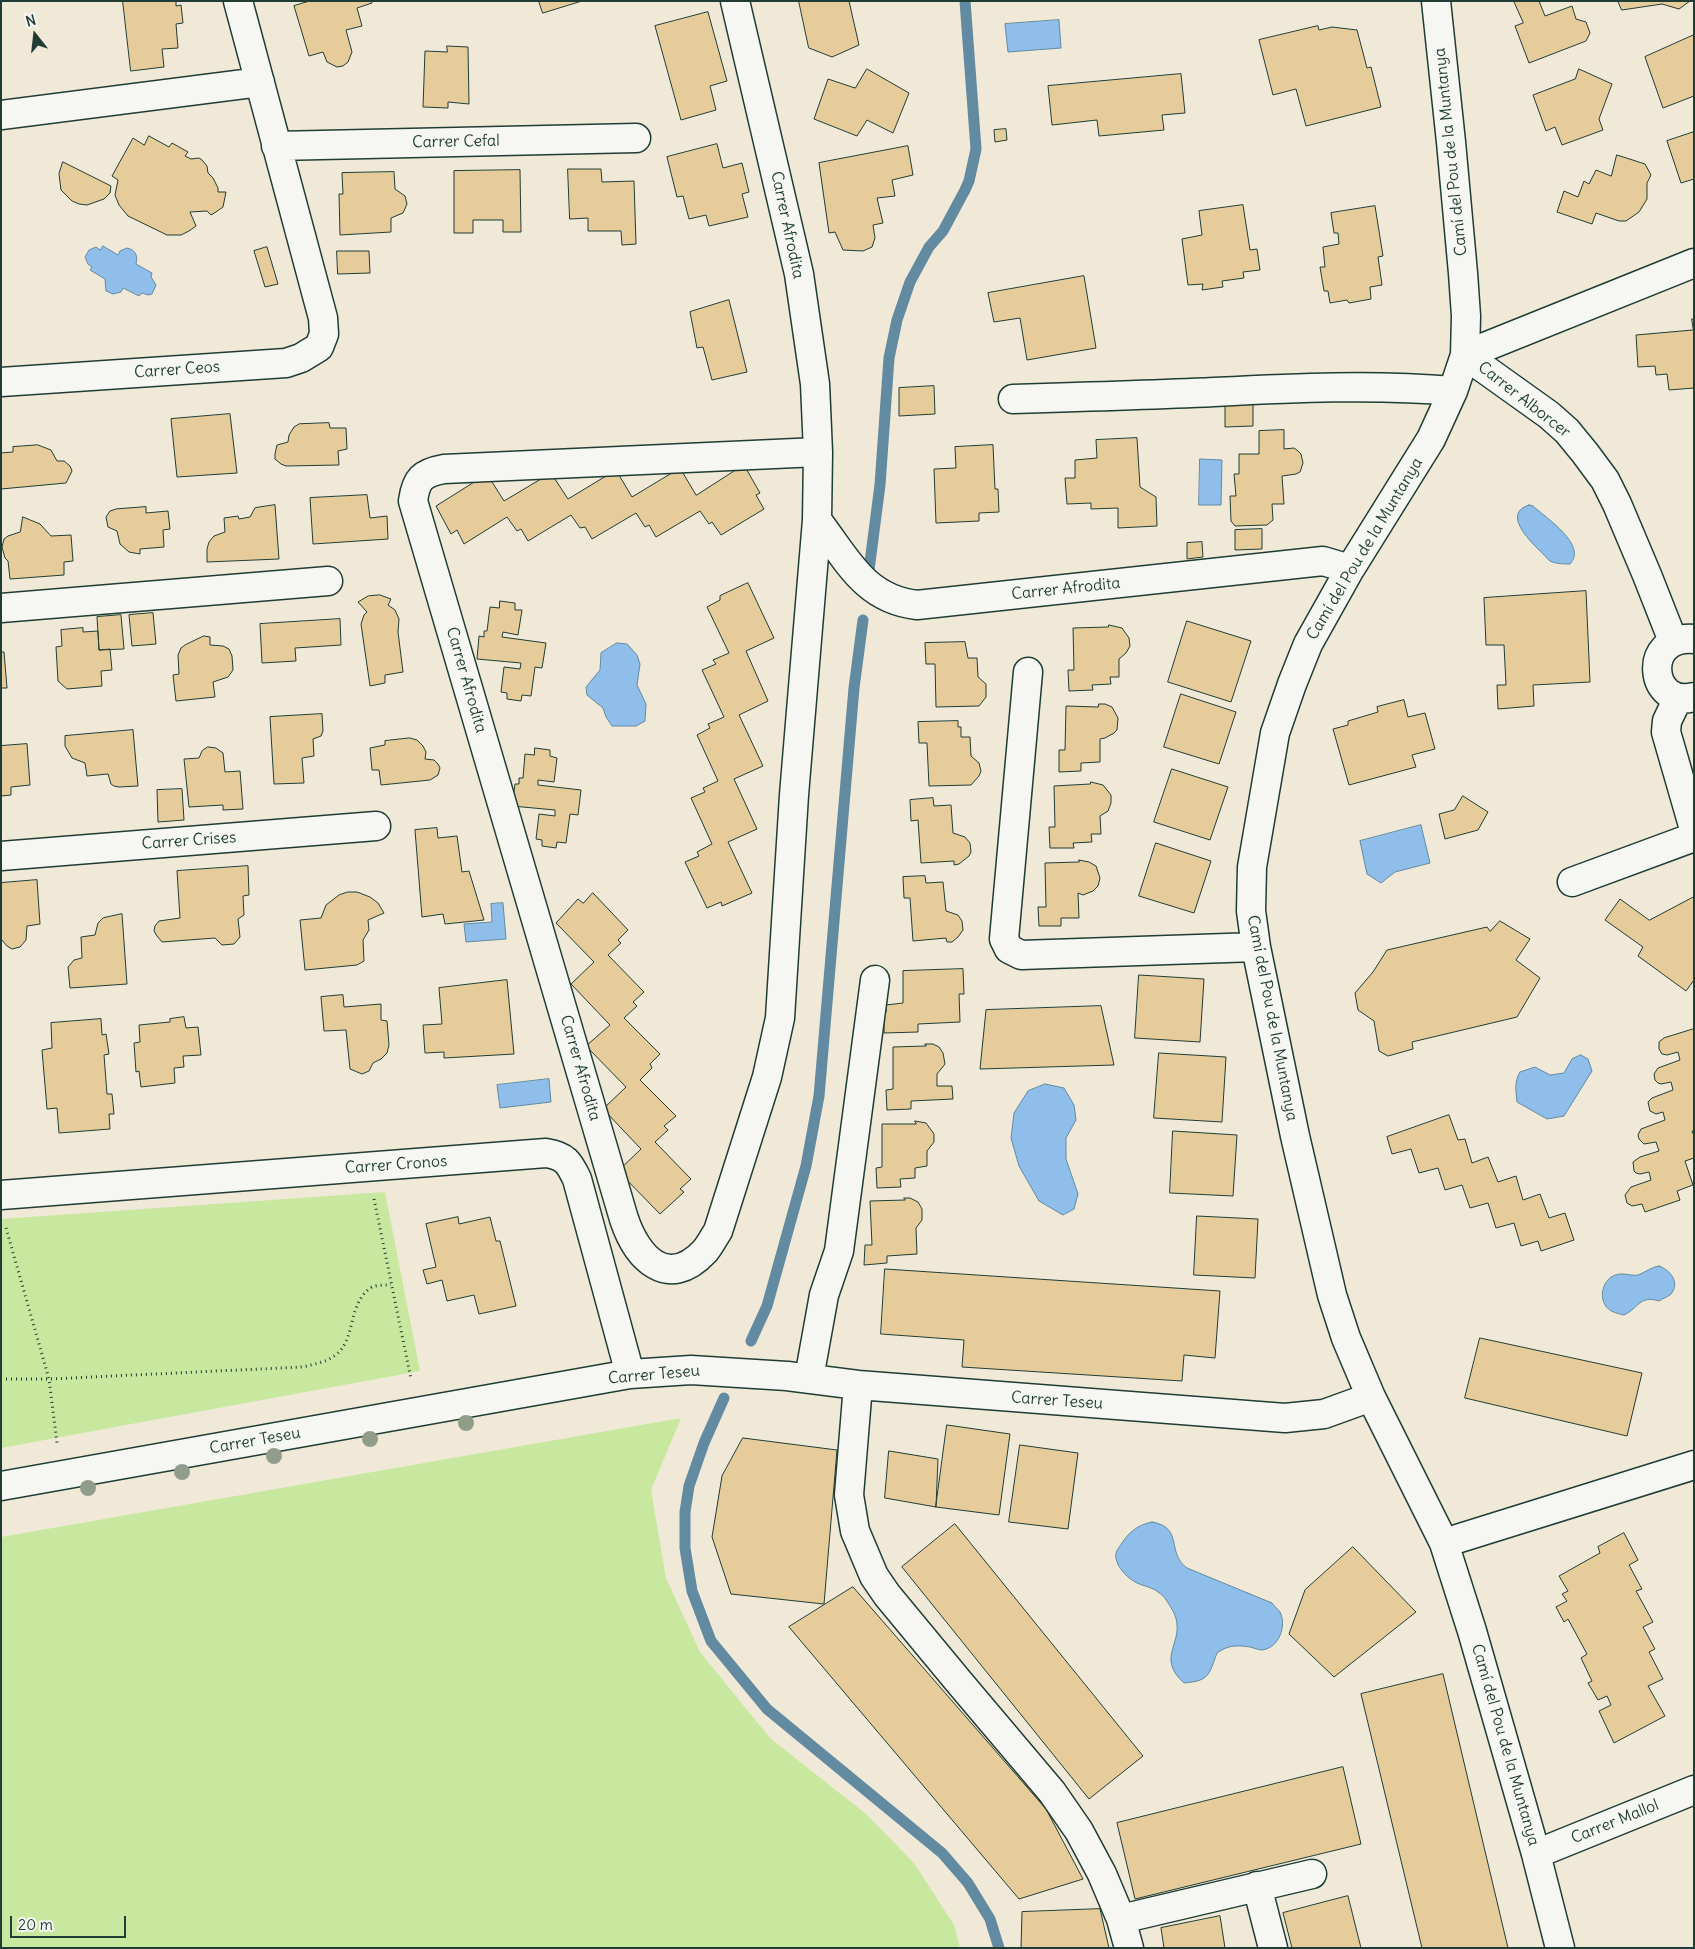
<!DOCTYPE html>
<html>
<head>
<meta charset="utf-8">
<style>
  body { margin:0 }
  #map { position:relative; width:1695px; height:1949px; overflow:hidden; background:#f1e9d8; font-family:Delius,sans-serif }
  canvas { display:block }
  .frame { position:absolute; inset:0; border:2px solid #1f3d34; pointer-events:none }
  .north { position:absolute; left:10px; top:10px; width:50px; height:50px; -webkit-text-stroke:4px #f6f6f2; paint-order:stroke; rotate:344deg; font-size:14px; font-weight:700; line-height:20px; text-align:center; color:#1f3d34 }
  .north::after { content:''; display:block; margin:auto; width:18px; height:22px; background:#1f3d34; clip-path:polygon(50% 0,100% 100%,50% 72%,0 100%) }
  .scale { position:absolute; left:10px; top:1916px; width:116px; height:22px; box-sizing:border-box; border:2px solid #1f3d34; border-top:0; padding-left:6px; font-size:15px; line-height:18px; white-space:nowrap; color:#1f3d34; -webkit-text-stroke:4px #f6f6f2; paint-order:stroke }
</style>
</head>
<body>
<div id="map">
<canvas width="1695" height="1949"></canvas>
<div class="frame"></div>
<div class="north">N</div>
<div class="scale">20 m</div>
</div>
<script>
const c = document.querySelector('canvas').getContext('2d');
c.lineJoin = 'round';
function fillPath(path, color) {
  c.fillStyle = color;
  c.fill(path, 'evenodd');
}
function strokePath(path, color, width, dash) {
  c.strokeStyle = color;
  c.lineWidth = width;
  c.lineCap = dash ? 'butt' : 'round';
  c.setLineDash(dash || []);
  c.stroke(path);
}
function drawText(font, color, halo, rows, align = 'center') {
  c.font = font + ' Delius,sans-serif';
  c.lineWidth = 4;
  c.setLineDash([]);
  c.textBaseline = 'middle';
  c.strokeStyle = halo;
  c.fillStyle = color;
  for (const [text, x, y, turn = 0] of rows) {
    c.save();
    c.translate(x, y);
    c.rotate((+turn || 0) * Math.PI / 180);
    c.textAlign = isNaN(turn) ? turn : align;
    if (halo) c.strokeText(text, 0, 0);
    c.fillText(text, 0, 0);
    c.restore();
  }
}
const green = new Path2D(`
  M385,1192L420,1371L1,1448V1219Z
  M681,1418L651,1490L666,1578L700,1652L770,1738L866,1814L914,1863L954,1925L960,1948H1V1537Z`);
const water = new Path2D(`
  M1059,20L1061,48L1008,52L1005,24Z
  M103,246L118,255L120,251L127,248C136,250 138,256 136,264L152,273L151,277L156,285L152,294L148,295L142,293L139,296L123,288L121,292L113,294L106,291L105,279L90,270L92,267L88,264L85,257L89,250L96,247L100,250Z
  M1200,459L1222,460L1221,505H1199Z
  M1529,505L1533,506C1546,518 1588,545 1570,564C1564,564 1556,564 1550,561C1546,558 1543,553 1539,550C1529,540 1502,513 1529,505Z
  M617,643L627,644L637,655L640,664L637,685L646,704L645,721L636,726H612L606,717L603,708L587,695L586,687L600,670L601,653Z
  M1421,825L1430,863L1395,872L1381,883L1367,874L1360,841Z
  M503,903L506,939L466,942L464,924L492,922L491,904Z
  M1581,1055L1588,1059L1592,1071L1564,1116L1547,1119L1517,1102C1516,1091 1514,1082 1520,1072L1535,1067L1550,1075L1564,1073L1572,1059Z
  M549,1079L551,1102L500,1108L497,1085Z
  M1045,1084L1064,1088L1074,1105L1076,1120L1066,1138V1159L1078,1194L1074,1209L1063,1215L1039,1201L1019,1166L1011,1138L1014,1113L1028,1091Z
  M1659,1266C1671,1270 1681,1284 1670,1295C1667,1297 1662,1299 1659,1301C1639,1295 1639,1308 1624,1315C1615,1313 1606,1311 1603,1300C1600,1288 1608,1273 1623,1274C1628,1274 1633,1276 1638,1275C1646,1272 1651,1267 1659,1266Z
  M1152,1522C1184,1527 1166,1553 1187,1568L1272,1603C1274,1606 1278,1609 1280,1612C1287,1626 1279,1648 1262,1650C1259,1650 1254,1648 1250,1647C1237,1645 1228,1645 1217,1653C1209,1674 1210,1681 1184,1683C1154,1656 1187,1642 1174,1613C1170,1606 1165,1596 1158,1592C1152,1587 1143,1586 1137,1583C1127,1578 1114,1565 1116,1553C1117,1550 1120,1546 1122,1543C1130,1531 1138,1525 1152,1522Z`);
const stream = new Path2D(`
  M869,570L880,485L889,358L897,320L910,282L929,247L943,231L965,190L969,181L976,149L965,1
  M751,1341L767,1306L806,1166L819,1096L854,688L863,620
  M724,1398L704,1443L689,1486L685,1512V1548L692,1591L711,1641L767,1709L942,1853L968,1883L990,1919L999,1948`);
const building = new Path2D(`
  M123,1H176V6L181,5L183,23L176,24L178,48L162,49L164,67L131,71Z
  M310,1H371L372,3L357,8L362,26L346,30L352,52L348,62L343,66L337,67L327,62L323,52L309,56L294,6Z
  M539,1H582L543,13Z
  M799,1H849L859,45L832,57L809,48Z
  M1514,1H1539L1545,16L1572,6L1576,19L1586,22L1590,33L1586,41L1529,63L1515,26L1523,23Z
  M1618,1H1690L1679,9L1662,4L1622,10Z
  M708,12L727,81L710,86L716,110L681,120L655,26Z
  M1318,26L1319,30L1332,27L1357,30L1367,68L1371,67L1381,107L1306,126L1296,89L1273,95L1259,40Z
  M1694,35V96L1663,108L1645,57Z
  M447,46L468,47L469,104L448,102V108L423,107L425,51L447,52Z
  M867,69L909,93L893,133L867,120L857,136L814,119L828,79L855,88Z
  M1579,69L1612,84L1599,119L1603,130L1562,145L1555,127L1546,131L1533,95L1575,79Z
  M1181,74L1185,113L1162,115L1164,130L1099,136L1097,120L1052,125L1048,86Z
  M1006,129L1007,140L995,142L994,130Z
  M1694,132V179L1681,183L1667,141Z
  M149,136L169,147L172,143L188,152L185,156L191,159L199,158L202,160L207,166L208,173L213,178L218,188V192H226L223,207L216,212L211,215L207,211L190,212L196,226L189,231L181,235H167L128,216L119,205L115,195L118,180L112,176L133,138L144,145Z
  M717,144L723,168L742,163L749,192L742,194L748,217L709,226L706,215L689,219L683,196L677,197L667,157Z
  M908,146L913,175L892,180L895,196L877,198L883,223L873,225L875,238L872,247L863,251L843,250L835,232L829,233L819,163Z
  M1617,155L1645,164L1651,175L1647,183V199L1639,212L1626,221H1619L1596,213L1592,224L1557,212L1564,191L1578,197L1584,181L1589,184L1596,170L1611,176Z
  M63,162L111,186L110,193L104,199L87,205L79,204L72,201L61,190L59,174Z
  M568,169H601L602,182L634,181L636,244L622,245L621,231H588V218L570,219Z
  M520,170L521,232H503V220H473V233H454V171Z
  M394,172L395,189L405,196L407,204L403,213L391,218V232L340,235L339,194H343L342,173Z
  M1243,205L1250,250L1257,249L1260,270L1243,272L1244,278L1222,281L1223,287L1202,290L1203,284L1188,285L1182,239L1202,235L1199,211Z
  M1375,206L1383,256L1378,257L1382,285L1370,287L1371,299L1349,303L1347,300L1330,303L1328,291H1324L1320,267H1325L1323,247L1339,244L1338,233H1334L1331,213Z
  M267,247L278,284L265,287L254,251Z
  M337,251H369L370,273L338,274Z
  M1084,276L1096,348L1027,360L1020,318L994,322L988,293Z
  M729,300L747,372L712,380L703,347L697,348L690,312Z
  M1692,319H1694V388L1669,390L1667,374L1656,375L1655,366L1638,367L1636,335L1693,330Z
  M934,386L935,414L899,416V388Z
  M1253,402V426L1225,427V403Z
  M230,414L237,473L177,477L171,419Z
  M329,423L330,428H346L347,449L338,451L339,465L286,466L281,464L275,459V454L277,445L288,442L289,435L294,427L299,424Z
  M1284,430V449L1294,448L1298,451L1301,454L1303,463L1300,472L1296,474L1282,476L1284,504H1272L1273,520L1267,525L1235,526L1231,521L1230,496H1236L1234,474H1239V454H1259V431Z
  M1137,438L1140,487L1156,497L1157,526L1118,528V508L1091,509V503L1067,504L1065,478H1075V460L1097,458L1096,440Z
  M38,445L51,450L57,461H64L70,466L72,471L66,483L1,489V453L13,452V447Z
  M993,445L995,489H998L999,512L979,513V521L936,523L934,469L956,468L955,447Z
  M744,465L760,493L756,495L764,509L721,535L712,522L709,524L700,511L656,537L649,525L645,527L636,513L592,539L585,527L580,528L571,515L528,541L521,529L517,531L507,517L464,544L457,530L451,534L436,506L487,474L504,501L551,473L568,499L616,470L632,497L680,468L696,495Z
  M367,495L370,518L387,516L388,539L313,544L310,498Z
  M275,505L279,559L207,562V549L209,542L214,536L225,532L224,518L238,516L239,519L250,517L255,508Z
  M146,507V513L168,511L170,529L163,530L164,547L140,549V554L129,552L120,544L117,531L108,527L106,517L110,511L116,509Z
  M23,517L40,524L51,536L71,535L73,561L64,562V575L10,579L8,561L5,558L2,547L4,539L8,536L20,532Z
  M1262,529V549L1235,550V530Z
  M1202,542L1203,557L1187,559V543Z
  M748,583L774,638L746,651L768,701L739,715L763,766L734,779L757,829L728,842L752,893L722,906L721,902L707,908L685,862L699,856L697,852L712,844L691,798L705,792L703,788L718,781L697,735L710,728L708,724L724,717L702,670L716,664L713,660L729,653L707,607L720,600V596Z
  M1586,591L1590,682L1533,685L1534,706L1498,709L1497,685H1506L1504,645H1486L1484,598Z
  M380,595L391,599L388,605L395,610L399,619L398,632L403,672L385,675V683L370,686L361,624L364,615L367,612L358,602L368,596Z
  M500,601L515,603V610H522L518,635L503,632L502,637L546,643L542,668L535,667L531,696L522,695L521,701L507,699V693L501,692L504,667L520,669L521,663L477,659L479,636L484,637V631H487L490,607L499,608Z
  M153,613L156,644L132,646L129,615Z
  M121,615L124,649L99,650L97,617Z
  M340,619L341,645L295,648L296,661L262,663L260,624Z
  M1187,621L1251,641L1231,702L1168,682Z
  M1109,625L1122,628L1129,638L1130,646L1126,653L1119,659V677H1110L1111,684L1092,685L1093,690L1069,691L1068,670H1074L1073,628L1108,627Z
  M83,628V632L98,631L99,650L110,649L112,670L101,671L102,686L67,689L58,681L56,647L62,646L61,630Z
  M204,636L210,637V645L223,646L229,649L232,656L233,670L228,677L213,682L215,697L176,701L173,675L179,674L178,655L181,648L185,645Z
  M965,642L968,658H977L978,677L986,684V697L979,706L936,707L935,664H926L925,643Z
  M1,652H4L7,688H1Z
  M1181,694L1236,712L1219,764L1164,747Z
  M1404,700L1408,717L1425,713L1435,749L1412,755L1416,767L1349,785L1333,729L1348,725V721L1378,712L1377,707Z
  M1099,704H1105L1112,707L1118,718L1117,730L1114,733L1105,738L1100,739V762L1081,763V771L1059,772V750H1065L1066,706L1098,707Z
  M322,714L323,731L321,736L313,739L314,756L302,758L304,783L274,784L270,717Z
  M958,721V727H961V737H970L971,756L979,763L981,771L979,776L971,785L929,786L927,743H919L918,722Z
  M133,730L138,786L119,787L114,786L111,784L108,774L87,776L85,763L72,758L65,746V736Z
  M410,738L417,740L423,746L426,752L425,759L434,760L438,764L440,768L438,775L430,780L381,785L379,770H372L370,748L385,745V741Z
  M27,744L30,785L11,787V795L1,796V746Z
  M208,747L216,748L223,753L225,772L240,771L243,809L223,810V805L189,807L184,759L199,758L202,751Z
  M535,748L550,750V756L557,758L554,782L538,780V785L581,790L578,815L570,814L566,843L557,842L556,848L542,846V840L536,839L539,814L555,816V810L512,806L515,784H519V778H523L525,754L534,755Z
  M1172,769L1228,787L1210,840L1154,822Z
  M1091,782L1103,785L1111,795V803L1108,811L1100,816L1101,834H1091L1092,842L1073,843L1074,848H1050L1049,827H1055L1054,786L1090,784Z
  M182,789L184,820L158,822L157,790Z
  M1463,796L1488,812L1478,830L1445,839L1439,814L1454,810Z
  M933,798L934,806L951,805L953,833L965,837L970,843L971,852L969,856L959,864L954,865V861L921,863L918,820L911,821L910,800Z
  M437,828L438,838L457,836L462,872L469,871L484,920L445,924L443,914L422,917L415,830Z
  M1156,843L1211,861L1194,913L1139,896Z
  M1079,860L1089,862L1096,866L1100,878L1098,886L1093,891L1083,895L1078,893L1079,918H1061V926H1039L1038,907H1046L1045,863L1079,862Z
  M248,866L249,895L243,896L244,915L238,919L240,937L234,944L222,945L215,938L162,942L157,936L154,931L155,926L159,921L180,918L177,871Z
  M925,876L926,883L943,882L946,911L958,915L962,921L963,930L958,937L952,942H947L946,938L913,941L910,898H904L903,877Z
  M37,880L40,924L27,926L26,940L20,947L12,949L7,946L1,939V883Z
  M348,892H357L370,897L378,903L384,913L368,920L369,930L363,940L364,961L357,965L305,970L300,920L321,918L326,905L339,895Z
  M593,893L628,930L618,940L621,943L608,955L644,992L633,1002L637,1006L624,1018L660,1054L650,1064L652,1068L640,1080L676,1116L664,1126L668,1130L655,1142L691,1179L680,1189L684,1192L660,1214L618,1171L641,1149L603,1109L626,1087L586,1046L610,1025L571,984L594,962L556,923L578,899L583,903Z
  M1694,897V980L1686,991L1638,956L1643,947L1605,920L1620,899L1649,920Z
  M122,914L127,984L70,988L68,967L74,960L82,958L81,937L95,935L98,923L103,918Z
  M1500,921L1530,939L1516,960L1540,978L1517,1017L1412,1042L1413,1049L1388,1056L1379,1051L1374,1021L1358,1010L1355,993L1373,972L1387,950L1487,927L1490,931Z
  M963,969L964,994H959L960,1022L918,1024V1032L884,1033V1011L886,1012V1005L903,1003V971Z
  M1139,975L1204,979L1200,1042L1135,1038Z
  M507,980L514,1054L444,1058V1052L425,1053L423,1025L442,1024L439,988Z
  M343,995L344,1007L381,1004V1020L387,1021L389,1045L387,1053L381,1059L373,1063L369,1071L362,1074L350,1069L346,1030L324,1031L321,997Z
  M1101,1006L1114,1065L980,1069L986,1010Z
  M184,1017L186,1028L198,1027L201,1055L183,1056L184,1067L174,1068L175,1083L141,1087L139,1071L136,1072L134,1043L140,1042L139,1025L170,1022V1019Z
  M101,1019L102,1035L106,1034L109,1054L104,1055L107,1094H112L114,1114H109L110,1129L59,1133L57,1108L47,1109L42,1050L52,1048L51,1023Z
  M1694,1029V1131H1692L1694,1136V1158L1685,1161L1693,1185L1677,1191L1680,1200L1645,1212L1642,1204L1632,1206L1627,1203L1625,1195L1631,1187L1651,1180L1649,1172L1640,1174L1636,1173L1634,1171L1633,1162L1640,1157L1659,1151L1656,1142L1644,1144L1639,1139L1638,1135L1641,1129L1665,1120L1663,1112L1656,1114L1650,1111L1648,1102L1652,1098L1673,1090L1671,1082L1661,1084L1658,1083L1655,1080L1654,1074L1658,1068L1680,1060L1678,1052L1667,1055L1662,1054L1659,1049V1042L1664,1038Z
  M925,1044H933L939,1047L943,1053L945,1064L937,1074V1086H952L953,1099L911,1101V1109L887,1110L886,1090L893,1089V1047L926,1046Z
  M1159,1053L1226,1057L1222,1122L1154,1118Z
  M1449,1115L1458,1140L1465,1139L1472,1163L1488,1157L1498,1182L1516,1176L1523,1200L1540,1194L1549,1218L1565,1213L1574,1240L1541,1251L1538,1241L1521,1246L1514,1223L1496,1228L1488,1203L1470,1208L1462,1185L1445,1190L1438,1168L1419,1173L1411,1149L1392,1154L1387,1137Z
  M915,1121L926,1123L934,1134V1142L927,1151V1166L915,1168V1178L900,1179L901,1187L877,1188L876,1168L882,1167V1124H916Z
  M1173,1131L1237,1135L1233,1196L1170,1193Z
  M904,1198H910L918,1202L922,1209V1220L916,1228L917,1254L887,1256V1263L864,1265L865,1245H872L870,1201L905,1200Z
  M1197,1216L1258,1219L1255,1278L1194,1275Z
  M458,1217L459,1224L490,1217L496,1241H500L516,1306L479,1314L474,1295L447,1301L442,1280L427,1284L423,1270L436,1267L426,1224Z
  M885,1269L1220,1291L1215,1358L1184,1355L1182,1381L962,1367L964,1340L881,1334Z
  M1480,1338L1642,1373L1627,1436L1465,1398Z
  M947,1425L1010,1434L999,1515L936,1507Z
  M743,1438L837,1450L824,1604L731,1594L712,1537L722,1476Z
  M1020,1445L1078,1453L1068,1529L1009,1522Z
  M889,1451L938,1459L936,1507L885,1498Z
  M955,1524L1143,1756L1089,1799L902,1567Z
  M1624,1533L1638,1560L1629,1565L1642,1589L1636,1591L1653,1622L1643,1627L1655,1649L1649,1652L1663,1679L1648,1686L1665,1716L1614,1743L1599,1711L1611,1705L1607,1696L1598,1700L1588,1683L1592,1681L1581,1658L1587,1654L1568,1619L1564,1622L1556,1607L1567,1601L1562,1594L1568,1591L1559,1576L1600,1553L1598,1547Z
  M1353,1547L1416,1612L1334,1677L1289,1634L1305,1590Z
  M853,1587L1046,1809L1083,1879L1019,1899L789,1627Z
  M1443,1674L1508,1948H1422L1361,1694Z
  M1343,1767L1361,1844L1135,1899L1117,1823Z
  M1348,1896L1361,1948H1292L1283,1913Z
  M1100,1909L1109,1948H1021L1022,1912Z
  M1220,1916L1225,1948H1164L1161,1928Z`);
const path = new Path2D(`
  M374,1199L411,1379
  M6,1228L49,1379L57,1443
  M1,1379H49L302,1367C315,1364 328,1362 338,1353C356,1336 348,1302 372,1287C377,1285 386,1285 391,1285`);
const minor = new Path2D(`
  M735,1L799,274L815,384L818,452L817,520L794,795L780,1018L767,1077L718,1231C714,1237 710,1245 705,1251C668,1291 637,1258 624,1219L413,501C416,479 422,473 444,469L818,452
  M1436,1L1451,142L1463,273L1466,316L1465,355L1453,391L1431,439L1350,569L1308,644L1292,684L1275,733L1252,867L1251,911L1256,947L1295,1136L1332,1295L1346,1338L1371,1397L1444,1543L1472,1631L1536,1854L1560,1948
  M1,115L260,82
  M276,146L636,138
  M1465,355L1549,415L1567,431L1585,453L1605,480L1617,504L1647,575L1673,641
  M1465,355L1694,263
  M1,382L286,363L301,358L319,347L324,334L323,318L238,1
  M1013,399C1080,397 1147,395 1214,392C1293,388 1374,384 1453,391
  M817,520C847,559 864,599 917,605L1323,561L1350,569
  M1,608L328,581
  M1694,639C1640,635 1650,709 1694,697
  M1028,672L1004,939L1009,949L1021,955L1256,947
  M1678,698L1667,721L1666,732L1694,829
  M1,856L376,826
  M1572,882L1694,837
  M1,1195L546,1153C565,1156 569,1162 577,1179L630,1374
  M809,1378L824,1295L839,1251L875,980
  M858,1385L849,1495L855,1531L874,1576L887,1595L959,1682L1052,1792L1079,1831L1102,1874L1121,1919L1129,1948
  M1,1486L630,1374L691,1370L787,1376L858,1385L1285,1418L1324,1414L1371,1397
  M1444,1543L1694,1465
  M1536,1854L1694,1790
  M1257,1886L1273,1948
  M1121,1919L1312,1874`);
const trees = [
  [466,1423],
  [370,1439],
  [274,1456],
  [182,1472],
  [88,1488]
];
const streetNames = [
  ["Carrer Cefal",456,142,-1],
  ["Camí del Pou de la Muntanya",1451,152,-96],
  ["Carrer Afrodita",787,225,78],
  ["Carrer Ceos",177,370,-4],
  ["Carrer Alborcer",1524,400,38],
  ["Camí del Pou de la Muntanya",1365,549,-59],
  ["Carrer Afrodita",1066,589,-6],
  ["Carrer Afrodita",466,680,74],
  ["Carrer Crises",189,841,-4],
  ["Camí del Pou de la Muntanya",1272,1018,79],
  ["Carrer Afrodita",580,1068,74],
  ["Carrer Cronos",396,1165,-4],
  ["Carrer Teseu",654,1375,-5],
  ["Carrer Teseu",1057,1401,4],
  ["Carrer Teseu",255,1441,-10],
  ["Camí del Pou de la Muntanya",1505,1745,74],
  ["Carrer Mallol",1615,1822,-22]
];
fillPath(green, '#c8e8a0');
fillPath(water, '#8ebee9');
strokePath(water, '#628aa1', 1);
strokePath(stream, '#628aa1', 11);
fillPath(building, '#e6cc9b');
strokePath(building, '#1f3d34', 1);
strokePath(minor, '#1f3d34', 31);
strokePath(path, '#1f3d34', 3, [1, 4]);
strokePath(minor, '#f6f6f2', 28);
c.fillStyle = '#909d8a';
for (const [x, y] of trees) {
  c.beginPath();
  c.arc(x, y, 8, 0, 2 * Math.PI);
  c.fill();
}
drawText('16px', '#1f3d34', '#f6f6f2', streetNames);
</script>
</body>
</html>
